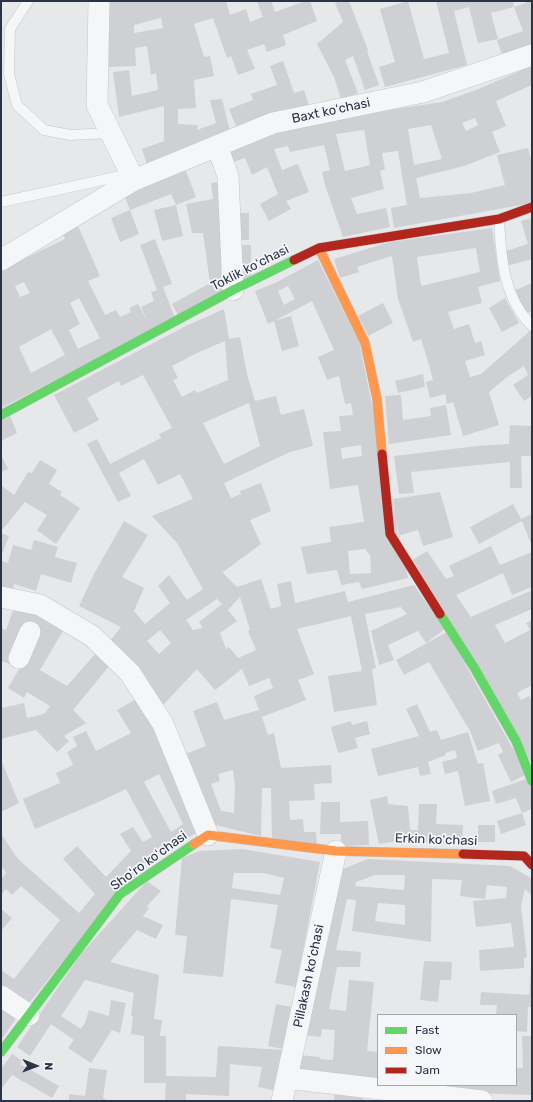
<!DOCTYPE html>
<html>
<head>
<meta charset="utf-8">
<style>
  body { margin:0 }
  #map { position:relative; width:533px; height:1102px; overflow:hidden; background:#e6e8ea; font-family:Rubik,sans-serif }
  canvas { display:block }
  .frame { position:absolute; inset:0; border:2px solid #2b3445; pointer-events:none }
  .legend { position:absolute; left:377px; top:1014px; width:140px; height:72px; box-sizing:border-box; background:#f4f6f9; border:1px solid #a4a8b1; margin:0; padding:5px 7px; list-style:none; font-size:12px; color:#2b3445 }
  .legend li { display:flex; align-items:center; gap:8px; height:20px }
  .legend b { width:20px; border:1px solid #a4a8b1 }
  .north { position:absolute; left:16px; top:1046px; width:40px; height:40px; -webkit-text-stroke:3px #f4f6f9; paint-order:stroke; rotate:91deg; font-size:11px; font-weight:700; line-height:16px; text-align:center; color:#2b3445 }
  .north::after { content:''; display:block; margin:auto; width:14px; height:18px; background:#2b3445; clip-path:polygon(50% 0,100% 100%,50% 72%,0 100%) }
</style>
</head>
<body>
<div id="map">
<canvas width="533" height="1102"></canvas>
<div class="frame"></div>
<ul class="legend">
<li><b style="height:5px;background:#63d668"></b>Fast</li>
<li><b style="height:5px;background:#ff974d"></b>Slow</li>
<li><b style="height:5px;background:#b3261e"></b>Jam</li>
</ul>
<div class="north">N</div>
</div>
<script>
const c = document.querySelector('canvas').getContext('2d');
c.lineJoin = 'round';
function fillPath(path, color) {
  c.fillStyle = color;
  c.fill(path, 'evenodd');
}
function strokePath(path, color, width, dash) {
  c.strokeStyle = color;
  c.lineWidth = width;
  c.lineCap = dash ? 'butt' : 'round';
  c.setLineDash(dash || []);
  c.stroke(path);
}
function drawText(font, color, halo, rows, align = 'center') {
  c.font = font + ' Rubik,sans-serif';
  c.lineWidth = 3.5;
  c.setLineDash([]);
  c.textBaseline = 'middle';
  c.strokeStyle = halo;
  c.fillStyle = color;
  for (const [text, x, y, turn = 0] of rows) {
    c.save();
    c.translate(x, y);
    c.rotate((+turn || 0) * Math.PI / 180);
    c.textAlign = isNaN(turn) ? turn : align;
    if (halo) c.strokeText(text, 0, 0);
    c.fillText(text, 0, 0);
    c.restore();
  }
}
const building = new Path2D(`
  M107,1H226L230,15L246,9L250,22L263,17L257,1H271L275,12L305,1H310L317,21L283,35L286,45L267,52L264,44L247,50L255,69L238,75L231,56L227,58L213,18L194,24L204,57L210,56L214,76L194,80L196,108L178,109V124L198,125L197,130L216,123L210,100L222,99L231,135L148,168L142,149L164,141V106L119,117L113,72L129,70L132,96L158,90L156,73L151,75L147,46L135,48L136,66L109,67ZM161,18L163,28L134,33V25Z
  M340,1H349L368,50L367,51L379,85L365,90L353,56L345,60L358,93L341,99L334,77L317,44L343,22L335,3Z
  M408,1L424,59L449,53L436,1H513L514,7L491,13L498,39L478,43L469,7L454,11L467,65L385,87L379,67L395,62L380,9Z
  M525,1H532V46L502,55L497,40L523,31L514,7L526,3Z
  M283,61L294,93L304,90L309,106L238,131L229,109L253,100L251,94L277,85L270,66Z
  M529,67H532V85L496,101L506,126L492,132L500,152L464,166L416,178L420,198L471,193L505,185L497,155L528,148L532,163V203L394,228L391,208L407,205L398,151L382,153L385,169L380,171L384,189L351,198L357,214L386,208L390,227L343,237L325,185L322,172L330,170L324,145L290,152L288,146L274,149L282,170L298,164L309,192L286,201L291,209L269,221L260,204L278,194L267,167L252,175L245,158L228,164L223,147L255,137L375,112L442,102L476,90ZM475,118L478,125L466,131L462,123ZM431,125L442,159L414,165L408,129ZM364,130L370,165L345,171L336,134Z
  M184,166L196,197L176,205L171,194L130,210L123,192Z
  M225,182L231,288L179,317L172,304L210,283L203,233H192L186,204L213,199L211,183Z
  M176,205L183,236L162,241L154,210Z
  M130,210L139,234L120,242L111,218Z
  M239,213H249V240H238Z
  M532,218V259L507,266L503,252L528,244L521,221Z
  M78,226L100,276L88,281L105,315L116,310L120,317L131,312L129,308L138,304L148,322L141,307L154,301L151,292L157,290L140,245L155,239L172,284L163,287L175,318L1,408V270L65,239L62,233ZM24,282L30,293L20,297L15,286ZM79,298L100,338L78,349L69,330L80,324L70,303ZM51,329L65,355L31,373L19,347Z
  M492,228L500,281L478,287L482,303L448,312L454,329L469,324L475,343L481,341L485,355L465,361L470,377L481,374L530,331L532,333V396L524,401L513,385L528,375L524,366L507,377L489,392L499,425L463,436L453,402L447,404L445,394L430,398L426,382L433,380L427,358L421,339L413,342L405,319L398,299L392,256L357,267L359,272L340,278L334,259L390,242ZM476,248L480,272L421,286L417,257Z
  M237,245H251V277L241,282Z
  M318,260L359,342L408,578L362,589L359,582L341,585L337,570L307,574L301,547L331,542L329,527L364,522L358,485L330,489L323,432L341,431L339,416L353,415L351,403L345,404L339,376L327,380L318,357L334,350L312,301L274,321L291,316L299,346L282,351L274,321L268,324L255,291L275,283ZM288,286L295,299L284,305L278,291ZM361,445L362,456L342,459L341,448ZM365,549L370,555L371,573L350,574L348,551Z
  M532,283V311L523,315L513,291Z
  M505,298L519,323L502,332L489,308Z
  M383,303L393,323L368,336L358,316Z
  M224,309L229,339L240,337L247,374L255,401L276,396L281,415L304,409L313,446L290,452L224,483L231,498L241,494L240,491L261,483L271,511L250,520L261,544L223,572L224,574L237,587L261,579L271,609L281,606L277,584L291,581L295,603L345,591L348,602L414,585L445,629L426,643L418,631L388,645L394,660L379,665L371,631L407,614L401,607L365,614L376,668L372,669L377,705L334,712L328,676L362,671L351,616L297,629L314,674L298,680L306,700L262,717L268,735L274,733L281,768L331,765L332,783L314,784L315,800L289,801L290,820L303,819L304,832H316L317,846L272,839L271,788H262L261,836L215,825L185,754L206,746L193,711L217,702L224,720L259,710L254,696L273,688L269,678L249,686L242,669L215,690L197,669L162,706L107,645L121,627L79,606L94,574L124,521L148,535L122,577L144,588L134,611L145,624L170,603L158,586L169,575L187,600L203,589L177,543L152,516L193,499L180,474L158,485L144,459L119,473L131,496L118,502L87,444L97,439L110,464L161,438L159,434L172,428L143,375L121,386L119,381L87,398L99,420L74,433L54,395L186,326ZM225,341L228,380L197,393L195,390L182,397L173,380L178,378L172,366L199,352ZM249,403L260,446L224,464L203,423ZM240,597L250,630L248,631L256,650L238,658L229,647L226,649L220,633L237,621L228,610ZM217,599L222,604L199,622L203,628L193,630L186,620ZM160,630L171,643L159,654L147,641ZM233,770L235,786L234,813L221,811L211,784L220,781L218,774Z
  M423,374L425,387L398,393L395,381Z
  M401,395L403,420L431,416L430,408L446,405L451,435L389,444L385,396Z
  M10,416L17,433L1,441V420Z
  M510,425L532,426V456H521L522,488H510V462L478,465L411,472L414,493L399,494L394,456L477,446L509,444Z
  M1,455L8,469L1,472Z
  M40,460L57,470L49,484L62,492L60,495L80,508L56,544L37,530L47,515L25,502L3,529L1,528V485L14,495L28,472L32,473Z
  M440,492L453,537L423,546L418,530L398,536L393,499Z
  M513,504L521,519L532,514V546L522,521L479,544L470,527Z
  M1,533L9,536L1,557Z
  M34,540L58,547L55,557L77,563L71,583L41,574L36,591L14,584L13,591L1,588V561L8,563L13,545L31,550Z
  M491,546L500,565L532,552V587L512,595L503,573L456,595L471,617L530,591L532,595V609L495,625L505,643L530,630L526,623L532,620V685L517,693L521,700L529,696L532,701V764L413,560L427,551L446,579L454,576L449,566Z
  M15,605L28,609L64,629L40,670L67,686L96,653L110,665L73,710L86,723L64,736L69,741L57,752L36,730L1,739V708L24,703L27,718L44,714L50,706L27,692L24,698L8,688L38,636L22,628L10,664L1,661V628L6,630Z
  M447,632L527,774L511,782L498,755L503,752L499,743L478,751L470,731L429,662L404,675L396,660Z
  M140,697L201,830L141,865L25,1008L1,989V970L14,979L60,920L21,886L12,895L6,889L1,895V879L6,873L1,865V834L18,859L79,913L95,894L63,859L77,846L106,877L131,851L120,834L133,827L143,842L152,837L126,789L103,800L35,829L23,799L60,783L56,773L73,765L67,752L77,746L73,737L86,731L96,751L131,733L117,710ZM159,774L183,824L171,832L144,782Z
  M417,704L430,732L437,730L441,740L468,732L478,764L483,763L490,801L465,806L458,771L445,774L442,762L457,758L455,750L445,753L446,755L428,762L431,774L420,776L418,767L378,776L371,749L419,736L406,709Z
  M351,721L352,725L367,721L370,734L355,738L358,748L338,753L331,727Z
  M1,760L19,803L1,812Z
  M529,778L532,786V809L522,813L516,798L496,804L492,791Z
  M387,796L388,804L408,806L410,830H418L419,804H437L436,824L463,825L462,844L396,841L379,844L370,800Z
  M321,802H340V822L368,821L369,845L341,846V834H320Z
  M522,813L526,825L501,834L497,821Z
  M478,825H495V842H478Z
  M242,849L320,862L296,987L275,983L282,950L270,948L278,905L231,899L223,977L183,973L187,936L175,935L182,858L200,851ZM234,873H264L284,878L280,895L232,888Z
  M368,859L510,866L531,878L532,896L525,889L521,906L527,957L524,958V968L480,971L479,950L514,947L511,923L476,927L473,901L506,898L507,887L487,885L485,899L460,896L462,880L432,879L431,942L352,931L356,900L347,899L336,950L361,952L360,967H337L329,1009L346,1011L349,980L374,982L367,1051L378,1052V1079L297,1075L299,1055L320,1057V1059L333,1060L335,1030L322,1029L321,1037L303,1035L333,890L343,869ZM375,875H405L404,890L355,886L356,882ZM378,903L405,905V925L375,921Z
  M147,881L161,891L147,906L149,908L143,916L163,925L156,939L137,930L110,962L159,975L154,1019L162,1020L160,1036H166V1076L216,1077L218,1046L284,1050L276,1091L258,1087L262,1067L230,1064L229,1096L186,1094V1101H165L166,1083H144V1036L131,1034L133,1016H131L134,993L85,980L61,1016L81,1029L85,1023L89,1010L109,1016L111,1000L126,1003L120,1033L112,1030L91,1063L68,1048L74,1040L51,1024L30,1056L17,1047L81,954Z
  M1,909L12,918L1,931Z
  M424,961L452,962L451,980H440L438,1002L420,1000Z
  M531,966H532V1007H528L527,1032L516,1031V1015H496L497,1005H480L481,992L529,995Z
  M276,1004L291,1007L283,1049L268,1046Z
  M3,1007L17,1017L1,1040V1010Z
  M522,1036H532V1095L447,1092L448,1085H516V1068H523Z
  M12,1054L22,1061L20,1064L59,1086L52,1098L12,1075L1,1089V1069Z
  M89,1068L107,1070L103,1098L106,1099V1101H69V1094L85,1096Z
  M335,1089L364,1091L363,1101H334Z`);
const lane = new Path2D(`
  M28,1L10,29L9,74L17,105L44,130L70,135L111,133
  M1,202L130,174
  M499,219C501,257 503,297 532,326`);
const street = new Path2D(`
  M99,1L97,105L134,180
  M217,146L228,176L233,290
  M1,260L134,180L273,123L423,92L532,55
  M1,597L40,605L92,636L130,673L163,724L208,835
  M19,658L30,632
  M1,996L29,1015
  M287,1078L482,1101
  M282,1101L336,851`);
const fast = new Path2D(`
  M1,415L233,290L294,260
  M440,614L475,669L516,741L532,781
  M1,1052L120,894L194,844`);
const slow = new Path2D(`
  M319,248L365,343L377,399L382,454
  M194,844L208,835L336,851L463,854`);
const jam = new Path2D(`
  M294,260L319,248L499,219L532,207
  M382,454L390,534L440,614
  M463,854L524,856L532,865`);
const streetNames = [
  ["Baxt koʻchasi",331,111,-12],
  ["Toklik koʻchasi",250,268,-27],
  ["Erkin koʻchasi",436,840,2],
  ["Shoʻro koʻchasi",149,861,-36],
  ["Pillakash koʻchasi",309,976,-78]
];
fillPath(building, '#ced0d3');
strokePath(lane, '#c4c6c8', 11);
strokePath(street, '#c4c6c8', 22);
strokePath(fast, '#c4c6c8', 10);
strokePath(slow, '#c4c6c8', 10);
strokePath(jam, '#c4c6c8', 10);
strokePath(lane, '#f5f6f7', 10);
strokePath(street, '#f5f6f7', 21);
strokePath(fast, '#63d668', 9);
strokePath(slow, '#ff974d', 9);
strokePath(jam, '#b3261e', 9);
drawText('13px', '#2b3445', '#f4f6f9', streetNames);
</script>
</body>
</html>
